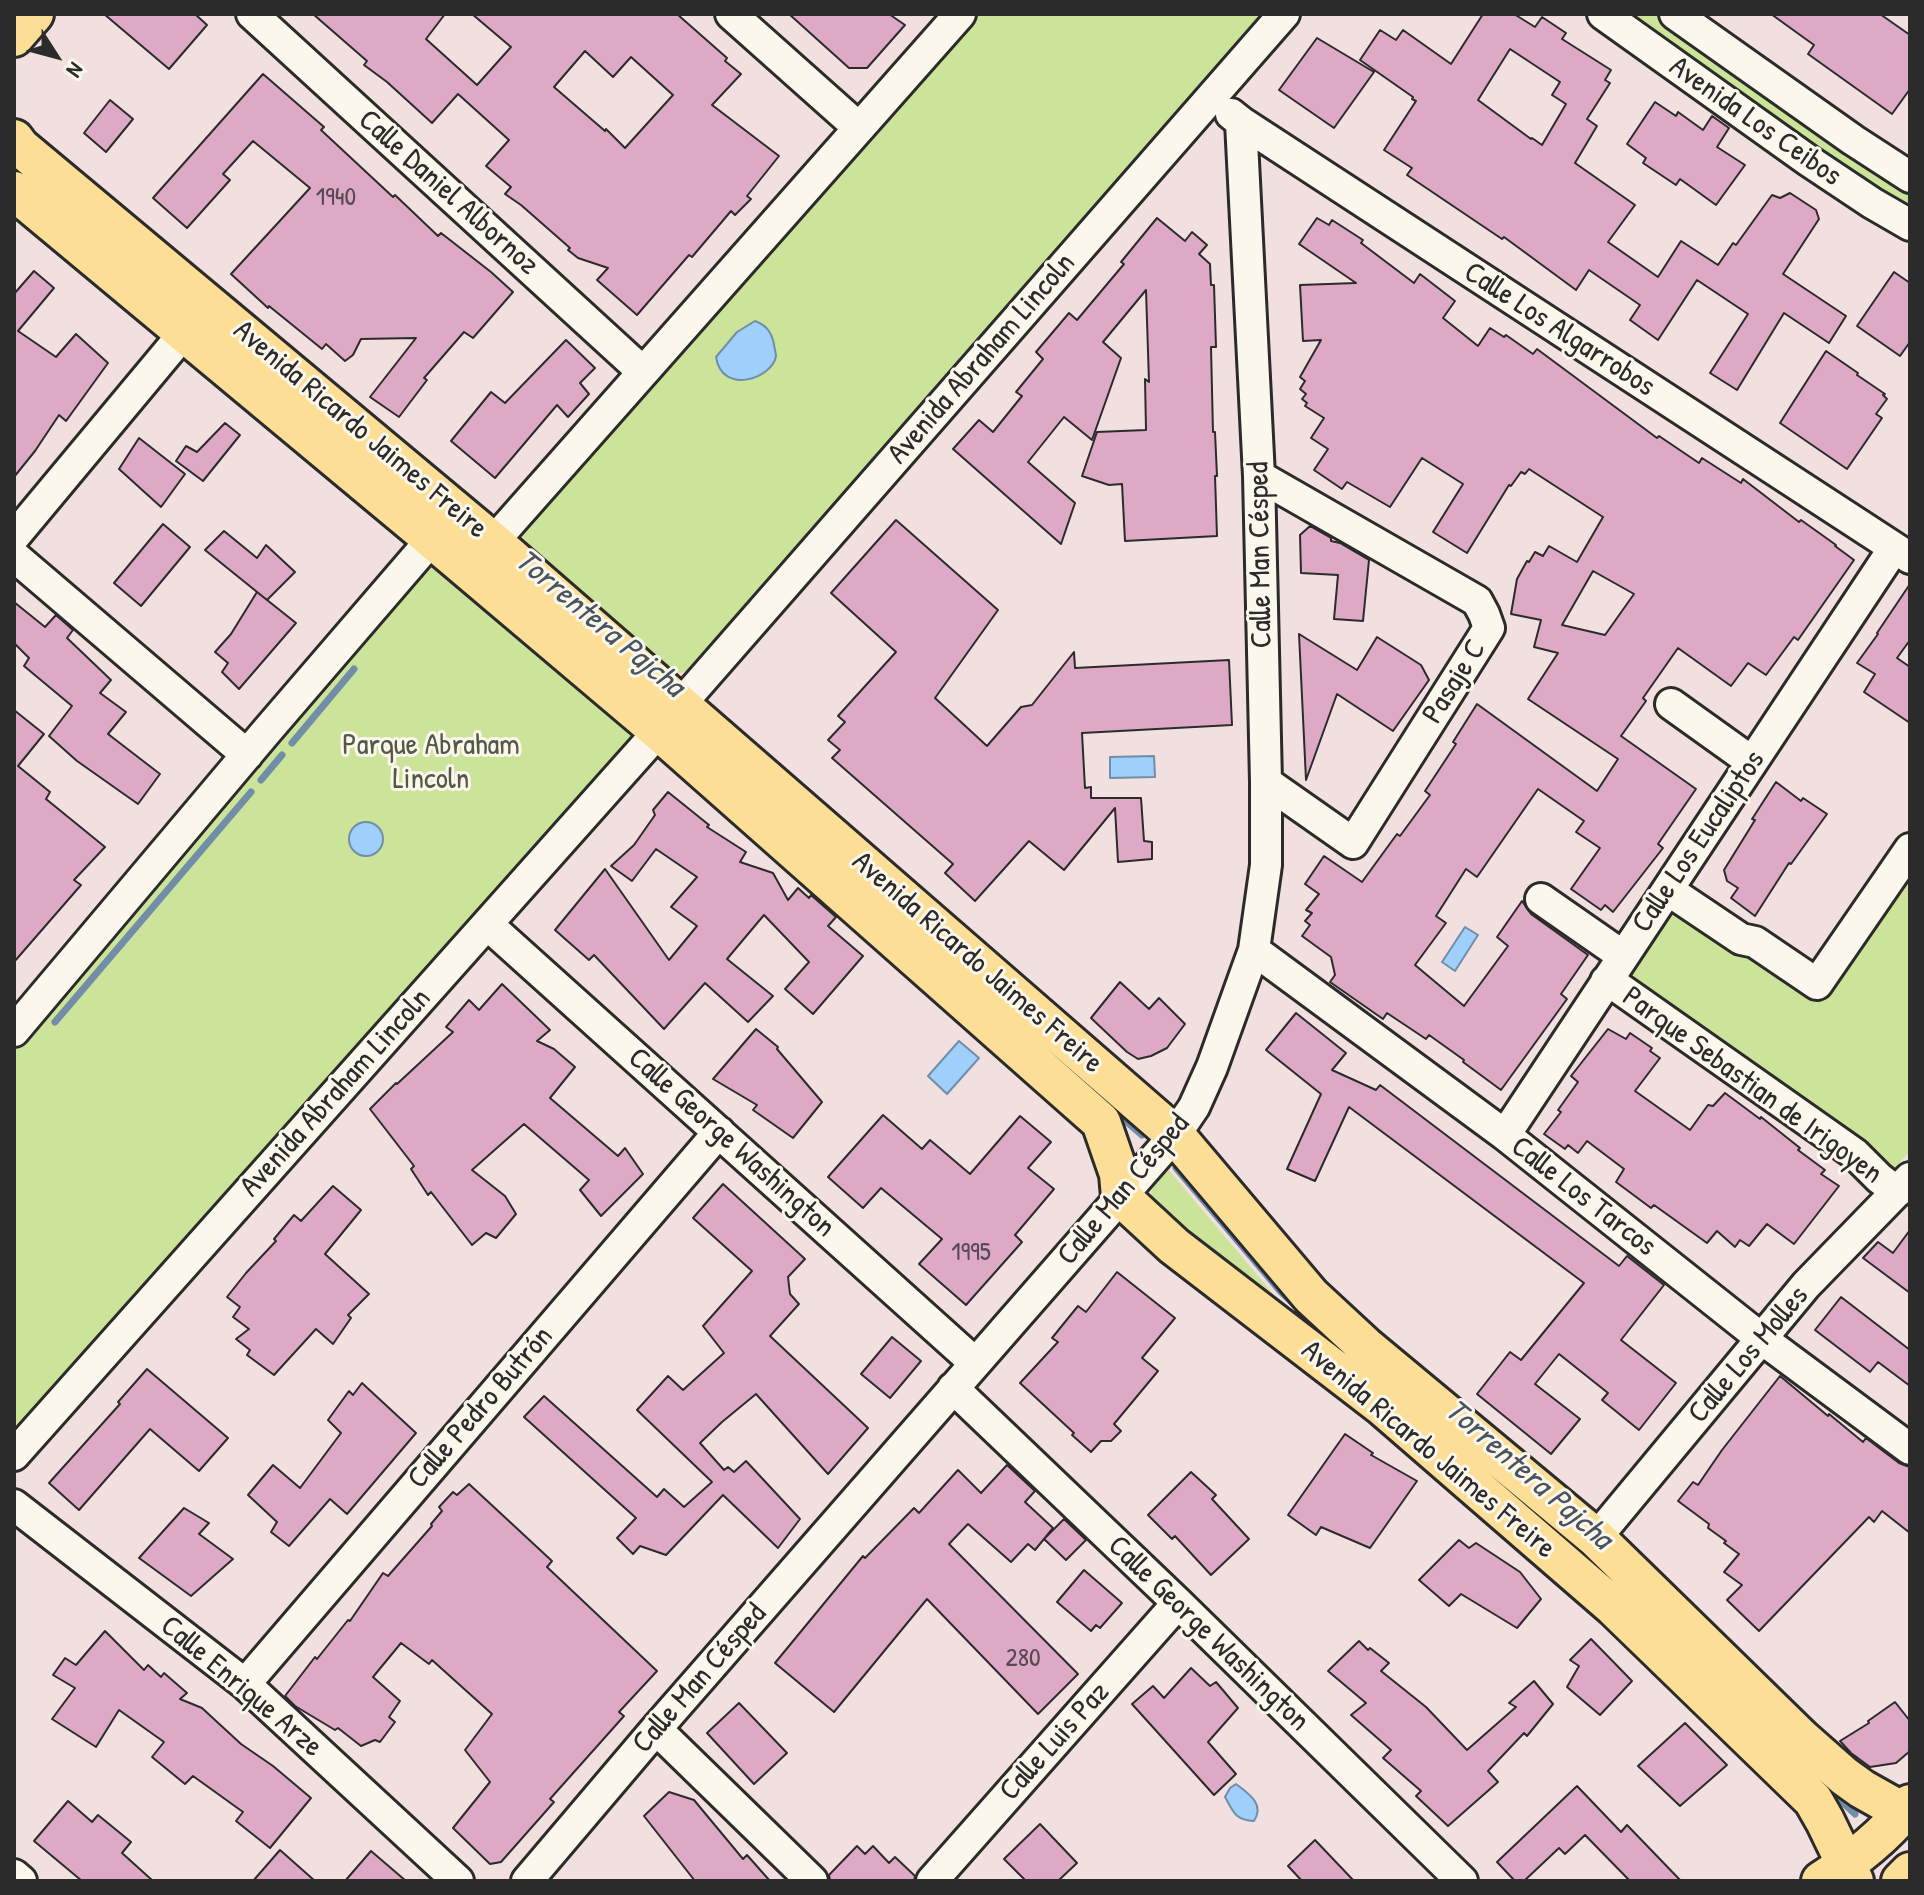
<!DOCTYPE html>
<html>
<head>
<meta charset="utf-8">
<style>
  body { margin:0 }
  #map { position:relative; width:1924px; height:1895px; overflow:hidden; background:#f2e0e0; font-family:"Patrick Hand",sans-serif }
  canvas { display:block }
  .frame { position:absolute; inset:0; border:16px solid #2b2b2b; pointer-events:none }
  .north { position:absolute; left:16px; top:16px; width:80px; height:80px; -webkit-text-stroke:6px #fbf7ec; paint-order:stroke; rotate:126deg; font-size:22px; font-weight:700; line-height:32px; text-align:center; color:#2b2b2b }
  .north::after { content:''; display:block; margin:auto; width:28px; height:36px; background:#2b2b2b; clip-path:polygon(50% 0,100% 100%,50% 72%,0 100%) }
</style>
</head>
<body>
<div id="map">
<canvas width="1924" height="1895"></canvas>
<div class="frame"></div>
<div class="north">N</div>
</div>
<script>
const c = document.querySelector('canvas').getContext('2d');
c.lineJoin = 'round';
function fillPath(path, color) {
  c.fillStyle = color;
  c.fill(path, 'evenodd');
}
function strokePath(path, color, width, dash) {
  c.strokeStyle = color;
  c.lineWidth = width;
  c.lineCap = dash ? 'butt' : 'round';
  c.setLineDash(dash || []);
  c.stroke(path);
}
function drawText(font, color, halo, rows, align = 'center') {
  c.font = font + ' "Patrick Hand",sans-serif';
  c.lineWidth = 6;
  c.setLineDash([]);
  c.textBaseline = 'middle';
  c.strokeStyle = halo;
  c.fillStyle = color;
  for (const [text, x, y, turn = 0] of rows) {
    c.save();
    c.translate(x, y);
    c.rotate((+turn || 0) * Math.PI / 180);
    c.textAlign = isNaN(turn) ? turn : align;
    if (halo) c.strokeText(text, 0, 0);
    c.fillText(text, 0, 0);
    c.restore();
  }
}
const green = new Path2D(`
  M976,14H1268L696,668L681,673L674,672L528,555L521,543L520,533Z
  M1626,14H1655L1891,180L1910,190V212L1882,196Z
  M427,563H434L633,728L632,740L14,1439V1050L415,570Z
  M1910,863V1151L1892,1171L1624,978L1669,909L1816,995Z
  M1168,1169L1274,1295L1328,1347L1172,1229L1153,1202L1151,1194L1152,1184Z`);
const water = new Path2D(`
  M755,321C766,325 771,331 774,344C774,347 776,353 776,356C773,378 722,396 716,357L737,332Z
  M1154,756L1155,777L1110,778V757Z
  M349 839a17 17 0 1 1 34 0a17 17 0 1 1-34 0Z
  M1465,927L1478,935L1455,971L1442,962Z
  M959,1041L979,1058L947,1094L928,1076Z
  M1236,1784C1249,1794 1265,1804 1254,1821C1235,1820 1234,1813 1225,1797L1230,1788Z`);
const stream = new Path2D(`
  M292,743L354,669
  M261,780L282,755
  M55,1022L251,792
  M1110,1107L1142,1135
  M1176,1168L1281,1292L1297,1307
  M1542,1520L1609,1576
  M1813,1774L1855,1814`);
const building = new Path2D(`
  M104,14H195L207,25L169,69Z
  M313,14H445L426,39L477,85L511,47L472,14H677L727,58L725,61L741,74L712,105L779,156L747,196L751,199L735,215L731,211L692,257L689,255L637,315L597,280L608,268L578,258L568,250L570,248L521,205L505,194L511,187L486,166L509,140L458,94L432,123L387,82L364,65L367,61ZM585,51L613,77L631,57L673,95L625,148L606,129L605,131L554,87Z
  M789,14H889L905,25L867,68H849Z
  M1483,14H1514L1535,27L1542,17L1566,33L1562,39L1611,70L1605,80L1610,83L1587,119L1597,126L1575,163L1635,205L1608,242L1658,277L1681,241L1718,265L1733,243L1736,245L1772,195L1780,198L1790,193L1816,210L1819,219L1783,274L1846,316L1829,343L1784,313L1737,390L1710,373L1748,314L1697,280L1658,340L1630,320L1640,305L1589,270L1576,290L1504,237L1502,239L1407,175L1412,168L1384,150L1416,101L1412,99L1413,97L1360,60L1380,30L1396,40L1403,30L1451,64ZM1510,49L1560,82L1552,95L1566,104L1542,145L1532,138L1531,139L1478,100Z
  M1771,14H1880L1910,35V89L1892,114L1808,54L1814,45Z
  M1317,38L1374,72L1334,128L1279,90Z
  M263,74L324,127L321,130L393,197L395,195L438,236L441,233L491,272L513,292L473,338L464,332L424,378L427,380L399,417L370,397L416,338L361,339L353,355L345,361L326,344L322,349L269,306L268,308L231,274L310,188L253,141L223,174L230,180L187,228L153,198Z
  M110,100L133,119L106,152L84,133Z
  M1655,102L1676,116L1678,112L1703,130L1712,116L1729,128L1717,147L1745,165L1716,205L1680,179L1676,185L1643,163L1646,158L1627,144Z
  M1157,218L1185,241L1192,232L1207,245L1199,254L1210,264L1211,285H1214L1216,347H1211L1213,432H1215L1217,476H1215L1217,536L1125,541L1122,484L1109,485L1082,476L1097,432L1146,430L1145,379L1149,382L1146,290L1103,342L1121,358L1092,440L1064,417L1028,462L1075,503L1061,544L953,449L979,420L993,432L1022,396L1016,392L1043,359L1036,352L1069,313L1077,320L1124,264L1121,262Z
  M1317,218L1329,225L1332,220L1363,240L1361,243L1414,283L1420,274L1455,301L1443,318L1478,346L1490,328L1504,337L1506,335L1533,354L1537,349L1657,438L1659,436L1699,463L1702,458L1741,483L1743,479L1799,522L1801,520L1836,545L1835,546L1854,560L1798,640L1794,637L1766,675L1748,663L1731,686L1678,648L1643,698L1646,701L1621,736L1696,789L1658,844L1663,848L1613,912L1605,905L1601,910L1571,889L1600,848L1576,832L1584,821L1538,789L1477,877L1466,869L1436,916L1446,923L1415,965L1464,1006L1508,946L1497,937L1522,901L1531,914L1588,955L1561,994L1567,999L1501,1090L1463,1062L1464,1060L1429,1035L1426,1039L1387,1013L1383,1019L1330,982L1335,975L1331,957L1302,936L1310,925L1305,921L1312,913L1306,910L1319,894L1305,884L1324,856L1362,882L1397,834L1400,836L1430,795L1425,791L1456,744L1453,742L1477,704L1597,791L1618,759L1528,699L1558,653L1534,647L1541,620L1511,614L1517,579L1527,561L1529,562L1535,552L1543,556L1549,546L1577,562L1603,517L1529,469L1525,474L1521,472L1511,486L1509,485L1467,553L1433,532L1463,484L1422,458L1390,507L1347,482L1342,489L1314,470L1328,449L1311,438L1324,418L1305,406L1307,403L1302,399L1306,394L1300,389L1305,381L1300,377L1321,340L1303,341L1300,285L1356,283L1299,244ZM1593,571L1634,594L1605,635L1562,625Z
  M34,271L54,288L18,331L56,357L76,334L108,363L66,421L59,415L35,451L14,477V294Z
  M1894,272L1910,283V342L1900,356L1857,326Z
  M566,340L595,368L580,383L589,394L568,417L557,405L495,478L451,441L491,392L505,403Z
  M1826,351L1858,373L1857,375L1885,394L1883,395L1887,399L1876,414L1882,418L1847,469L1780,423Z
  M225,423L240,435L203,481L176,461L186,446L197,452Z
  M139,438L185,474L161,507L119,469Z
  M896,520L998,610L935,698L987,746L1021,707L1032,705L1074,652L1075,668L1229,660L1232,725L1082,733L1085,788L1091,787V798H1141L1144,841L1152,842V859L1118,862L1115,808L1064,870L1029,841L975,901L945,873L953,864L832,758L840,750L828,740L845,722L838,716L896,652L831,593Z
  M163,524L190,547L141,606L114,583Z
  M1310,526L1331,538V541L1340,543L1369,560L1363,621L1334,619L1338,575L1301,573L1300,535Z
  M224,531L257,558L266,545L295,572L267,600L205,550Z
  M1910,584V640L1897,658L1910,667V723L1864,692L1875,674L1857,663L1878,634L1877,633Z
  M257,592L296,623L239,689L222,672L228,663L215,652L231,634Z
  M14,602L45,627L56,615L73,630L67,638L111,680L100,693L126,712L108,734L160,774L138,804L77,761L49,736L72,706L24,666L29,658L14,643Z
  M1299,634L1357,670L1377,637L1421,665L1429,680L1393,731L1337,694L1306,780Z
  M14,710L44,734L18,766L50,792L46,799L105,847L74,880L81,885L14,962Z
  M1776,782L1801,801L1803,798L1827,814L1791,864L1789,863L1755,916L1731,898L1738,888L1727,881L1724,870L1755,820L1752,819Z
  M668,792L709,825L707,827L746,852L740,862L773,873L788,900L798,888L809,898L811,895L836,917L828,926L863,956L813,1014L785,989L809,962L764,915L727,959L773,996L748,1022L705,983L664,1029L594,955L589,960L555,930L605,869L669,960L697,926L671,907L697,877L656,849L632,881L611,866L634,845L655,815L653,810Z
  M1120,982L1149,1009L1159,998L1185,1024L1167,1048L1151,1056L1138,1059L1127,1052L1091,1018Z
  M502,984L550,1030L537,1041L554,1049L575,1067L550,1098L618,1156L625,1148L643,1174L601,1216L580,1190L589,1180L524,1124L472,1170L505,1196L516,1214L496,1238L486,1233L472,1245L431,1192L428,1195L411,1169L414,1166L370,1109L396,1083L397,1084L453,1032L446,1027L469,1000L479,1010Z
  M1296,1013L1346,1053L1332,1070L1376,1090L1380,1085L1619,1266L1627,1256L1664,1285L1621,1340L1676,1383L1639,1430L1602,1400L1608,1393L1559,1354L1535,1384L1580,1419L1551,1454L1477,1394L1510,1352L1521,1360L1584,1283L1349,1107L1315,1181L1287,1169L1321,1094L1266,1050Z
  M756,1029L778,1047L777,1049L822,1102L793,1138L753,1110L757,1105L713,1079Z
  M1608,1029L1626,1039L1630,1033L1652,1048L1650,1051L1660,1058L1635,1091L1690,1130L1708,1105L1713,1106L1725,1093L1760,1119L1761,1117L1800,1148L1798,1150L1825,1170L1821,1174L1839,1186L1794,1244L1767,1224L1749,1246L1740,1240L1735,1247L1717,1231L1707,1243L1654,1205L1651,1208L1616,1182L1624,1169L1587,1141L1578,1153L1568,1145L1565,1149L1544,1134L1561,1112L1558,1110L1578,1082L1571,1076Z
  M883,1115L922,1149L930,1140L970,1174L1020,1116L1051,1142L1028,1168L1054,1189L1015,1235L1022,1242L966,1305L919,1264L942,1239L881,1188L863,1208L828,1177Z
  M723,1184L805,1259L788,1277L790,1294L799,1304L770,1336L868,1428L828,1474L756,1394L722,1422L700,1443L724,1470L728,1467L734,1472L746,1461L800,1519L778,1548L723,1495L666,1555L640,1546L633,1554L617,1538L636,1518L524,1417L544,1396L657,1497L664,1489L684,1507L712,1482L637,1410L668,1376L683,1390L724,1353L703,1326L752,1271L693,1218Z
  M333,1186L361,1210L325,1254L369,1294L348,1315L351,1318L333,1344L316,1329L274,1375L247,1355L250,1350L236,1339L249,1329L233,1317L240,1307L227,1297L246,1273L276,1241L274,1239L294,1215L301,1221Z
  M1910,1230V1293L1863,1258L1878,1242L1893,1253Z
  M1117,1272L1175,1318L1142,1358L1158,1371L1114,1424L1121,1431L1111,1441H1101L1091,1452L1072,1435L1074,1433L1020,1383L1058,1342L1052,1338L1078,1306L1086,1312Z
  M1841,1297L1910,1350V1386L1878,1362L1870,1372L1815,1330Z
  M892,1337L921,1361L890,1398L861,1374Z
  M147,1369L228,1438L199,1471L150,1429L79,1510L49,1483L120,1404L118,1402Z
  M1780,1376L1828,1416L1829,1414L1863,1442L1866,1438L1899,1463L1910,1467V1533L1882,1511L1874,1522L1869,1517L1759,1631L1727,1600L1742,1585L1724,1572L1739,1554L1724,1543L1726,1541L1708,1528L1709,1524L1678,1501L1693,1482L1698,1485L1722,1450Z
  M362,1383L416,1433L347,1514L330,1499L289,1546L271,1532L277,1522L248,1495L273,1465L300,1488L341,1433L328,1420L349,1391L353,1395Z
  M1345,1434L1373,1453L1371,1455L1417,1481L1370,1548L1321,1527L1316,1535L1288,1515Z
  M1007,1465L1035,1491L1025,1502L1053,1528L1035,1550L1028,1544L1011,1562L968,1524L949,1544L1078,1674L1038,1714L927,1599L834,1712L775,1663L863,1556L865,1558L914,1508L919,1513L958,1470L981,1493Z
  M1191,1472L1216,1495L1212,1499L1249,1539L1211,1575L1175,1536L1172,1539L1148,1515Z
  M469,1484L552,1561L547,1567L657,1671L619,1712L624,1716L550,1799L554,1802L501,1862L490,1864L453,1828L490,1782L465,1750L492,1714L432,1660L429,1664L401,1643L373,1677L400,1701L389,1717L395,1722L380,1742L375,1740L361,1746L338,1728L335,1730L295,1706L285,1696L315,1657L317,1659L348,1620L350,1621L383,1573L388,1576L432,1526L431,1524L442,1511L439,1507L453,1492L457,1495Z
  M184,1508L209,1523L199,1534L233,1559L191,1596L139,1558Z
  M1064,1519L1086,1540L1066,1560L1044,1539Z
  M1459,1540L1469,1548L1476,1543L1520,1572L1541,1599L1517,1628L1461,1594L1449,1606L1419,1580Z
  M1084,1570L1122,1603L1100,1628L1096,1625L1091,1631L1057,1602Z
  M105,1631L144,1670L148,1665L161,1677L164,1673L187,1693L180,1699L202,1708L241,1744L273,1766L311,1798L270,1848L236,1821L243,1812L193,1776L185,1784L152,1757L164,1742L119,1710L96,1747L52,1719L75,1688L53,1675L65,1658L76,1665Z
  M1591,1639L1632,1681L1600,1715L1567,1687L1579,1666L1570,1660Z
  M1359,1641L1368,1650L1370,1648L1389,1663L1381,1671L1426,1707L1467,1750L1516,1707L1509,1703L1534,1681L1553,1704L1527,1736L1524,1733L1488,1771L1498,1782L1448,1826L1416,1796L1421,1791L1383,1758L1391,1750L1351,1715L1366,1703L1328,1671Z
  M1191,1668L1210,1686L1216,1682L1238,1708L1208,1742L1236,1774L1214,1795L1132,1704L1153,1686L1164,1698Z
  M1895,1702L1910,1721V1751L1896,1763L1870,1767L1851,1753L1840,1741L1869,1723L1868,1721Z
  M739,1703L787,1753L754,1784L707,1733Z
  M1685,1723L1727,1765L1680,1806L1638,1766Z
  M1577,1786L1621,1832L1627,1825L1681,1881H1630L1585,1835L1565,1854L1559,1848L1524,1881H1515L1497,1862Z
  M669,1792L694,1800L743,1859L747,1855L770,1881H695L644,1816Z
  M68,1801L92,1822L98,1815L131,1842L122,1853L153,1881H82L34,1841Z
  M1040,1824L1077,1863L1058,1881H1026L1004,1859Z
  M1315,1840L1354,1881H1302L1288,1866Z
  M857,1846L865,1854L873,1846L889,1863L895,1857L915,1876L914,1881H830L829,1875Z
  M280,1850L315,1881H253Z
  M371,1851L406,1881H345Z`);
const minor = new Path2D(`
  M252,14L643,372
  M731,14L859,128
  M1603,14L1809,161L1872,203L1910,225
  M1675,14L1853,140L1910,177
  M1231,114L1241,122L1910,558
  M1259,476L1477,601L1484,614L1489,628L1353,843L1266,782
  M14,537L184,333
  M493,542L960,14
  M14,556L247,755
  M1671,704L1752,762
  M680,705L1284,14
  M1668,890L1741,939L1755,942L1817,984L1910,849
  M1541,899L1623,956
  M487,924L975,1363
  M1254,950L1505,1135L1762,1339L1910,1449
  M1606,981L1619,988L1855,1154L1879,1178L1897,1192
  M14,1031L266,732L432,539
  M1505,1135L1894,548
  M953,1388L1178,1603L1462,1881
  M14,1455L659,731
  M14,1505L245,1684L458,1881
  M1596,1538L1806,1285L1910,1178
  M245,1684L719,1132
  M656,1729L812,1881
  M14,1875L21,1881
  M527,1881L656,1729L1175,1135L1194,1107L1212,1067L1254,950L1266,865V782L1259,476L1241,122
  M932,1881L1178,1603`);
const major = new Path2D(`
  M14,37L34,14
  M14,139L20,147L493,542L1175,1135L1311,1296L1365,1346L1596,1538L1802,1739L1844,1776L1862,1789L1910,1816
  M14,191L432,539L659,731L1101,1122L1119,1174L1121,1197L1174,1246L1382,1406L1614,1607L1813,1800L1825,1821L1854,1881
  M1821,1881C1855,1859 1885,1836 1910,1804
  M1901,1881L1910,1872`);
const numberNames = [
  ["1940",336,198],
  ["1995",971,1253],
  ["280",1023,1659]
];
const streetNames = [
  ["Avenida Los Ceibos",1755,122,35],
  ["Calle Daniel Albornoz",448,193,42],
  ["Calle Los Algarrobos",1559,330,33],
  ["Avenida Abraham Lincoln",982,359,-49],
  ["Avenida Ricardo Jaimes Freire",360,430,40],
  ["Calle Man Césped",1261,555,-91],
  ["Pasaje C",1455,682,-58],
  ["Calle Los Eucaliptos",1699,842,-56],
  ["Avenida Ricardo Jaimes Freire",977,963,41],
  ["Parque Sebastian de Irigoyen",1752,1086,36],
  ["Avenida Abraham Lincoln",336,1093,-48],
  ["Calle George Washington",731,1143,42],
  ["Calle Man Césped",1124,1190,-50],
  ["Calle Los Tarcos",1583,1197,38],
  ["Calle Los Molles",1749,1355,-50],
  ["Calle Pedro Butrón",481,1408,-49],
  ["Avenida Ricardo Jaimes Freire",1428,1450,40],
  ["Calle George Washington",1208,1634,44],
  ["Calle Man Césped",700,1679,-49],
  ["Calle Enrique Arze",241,1687,40],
  ["Calle Luis Paz",1055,1742,-48]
];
const parkNames = [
  ["Parque Abraham",431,746],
  ["Lincoln",431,780]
];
const waterNames = [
  ["Torrentera Pajcha",599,624,40],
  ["Torrentera Pajcha",1528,1475,41]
];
fillPath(green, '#cce49a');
fillPath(water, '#9fcffb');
strokePath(water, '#718da8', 2);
strokePath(stream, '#718da8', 7);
fillPath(building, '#dda9c5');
strokePath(building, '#2b2b2b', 2);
strokePath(minor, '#2b2b2b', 36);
strokePath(major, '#2b2b2b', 44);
strokePath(minor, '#fbf7ec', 30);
strokePath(major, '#fcde96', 38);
drawText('26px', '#584a52', null, numberNames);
drawText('30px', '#2b2b2b', '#fbf7ec', streetNames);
drawText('30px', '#535947', '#fbf7ec', parkNames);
drawText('italic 32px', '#48545f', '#fbf7ec', waterNames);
</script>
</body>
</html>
